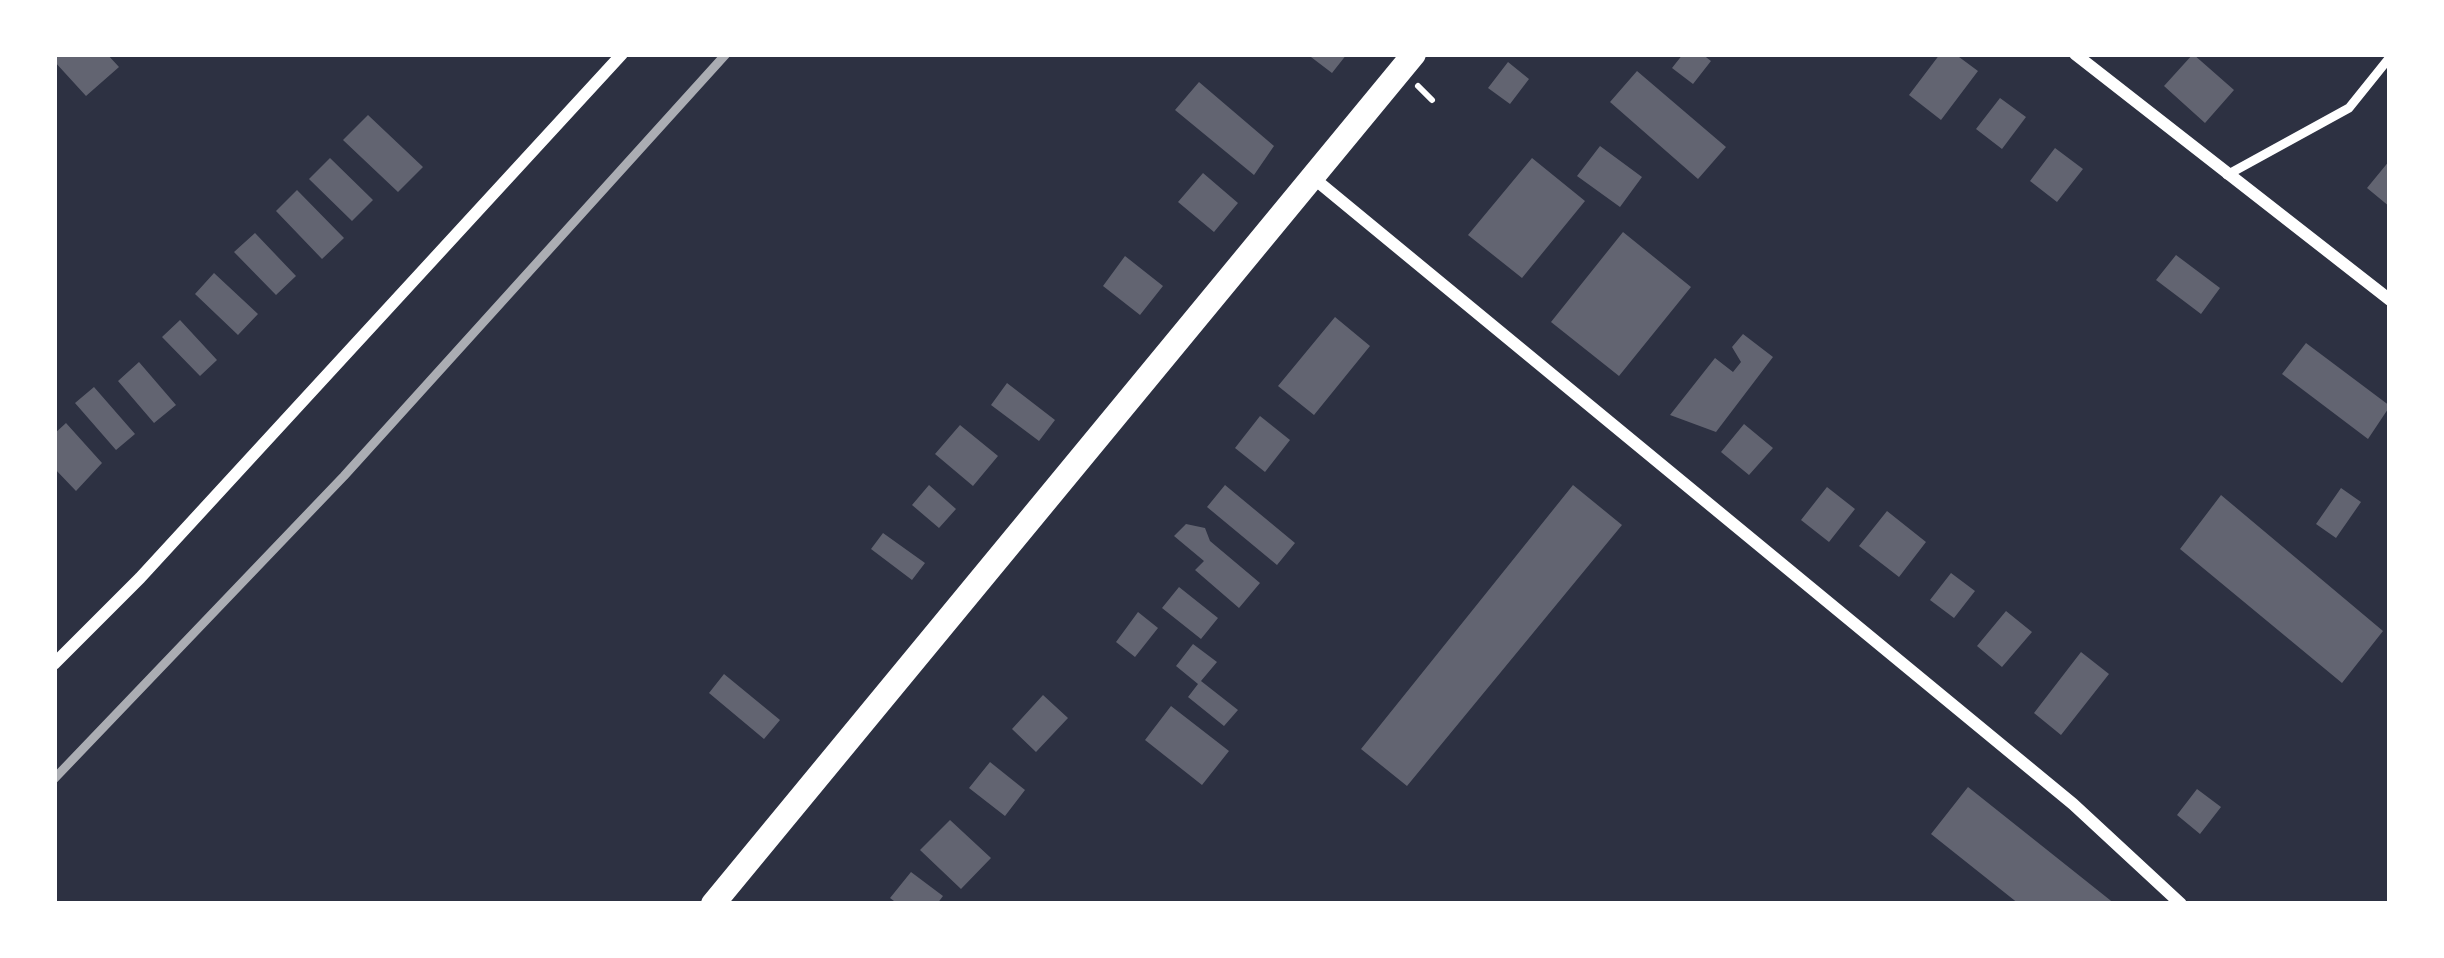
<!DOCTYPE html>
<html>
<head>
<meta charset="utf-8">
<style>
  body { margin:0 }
  #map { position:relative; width:2444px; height:958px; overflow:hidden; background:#2d3142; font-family:"Fira Sans Condensed",sans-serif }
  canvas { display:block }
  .frame { position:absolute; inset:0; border:57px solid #fff; pointer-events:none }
</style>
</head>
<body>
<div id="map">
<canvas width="2444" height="958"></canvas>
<div class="frame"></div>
</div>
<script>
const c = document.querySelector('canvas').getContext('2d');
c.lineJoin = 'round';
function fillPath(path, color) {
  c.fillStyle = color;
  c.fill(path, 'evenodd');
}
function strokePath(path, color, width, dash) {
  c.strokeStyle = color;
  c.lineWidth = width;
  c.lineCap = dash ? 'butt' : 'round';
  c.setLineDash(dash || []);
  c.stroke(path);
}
const building = new Path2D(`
  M54,54H107L119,67L86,96L54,61Z
  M1307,54H1347L1332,73Z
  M1683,54H1702L1711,61L1693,84L1672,68Z
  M1940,54H1955L1978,71L1941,120L1909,95Z
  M2193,54L2234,90L2205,123L2164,86Z
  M1508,62L1529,79L1510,104L1488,88Z
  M1637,71L1726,147L1698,179L1610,102Z
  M1199,82L1274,146L1254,175L1175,110Z
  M2000,98L2026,117L2002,149L1976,129Z
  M368,115L423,167L398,192L343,140Z
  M1600,146L1642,177L1620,207L1577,176Z
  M2055,148L2083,169L2057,202L2030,181Z
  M330,158L373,200L352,221L309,179Z
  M1532,158L1585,201L1522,278L1468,235Z
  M2390,160V207L2367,188Z
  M1203,173L1238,203L1214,232L1178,202Z
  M297,190L344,238L322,259L276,211Z
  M1623,232L1691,287L1619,376L1551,322Z
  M255,233L296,276L276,295L234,252Z
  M2176,255L2220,288L2201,314L2156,280Z
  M1125,256L1163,286L1140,315L1103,286Z
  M214,273L258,314L238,335L195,294Z
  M1335,317L1370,346L1314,415L1278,386Z
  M180,320L217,360L200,376L162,337Z
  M1743,334L1773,357L1716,432L1670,415L1715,358L1733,372L1741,362L1732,347Z
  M2306,343L2390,406L2368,439L2282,374Z
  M139,362L176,405L154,423L118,381Z
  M1007,383L1055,420L1039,441L991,405Z
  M94,387L135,434L116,450L75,403Z
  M1260,416L1290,440L1265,472L1235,448Z
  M66,423L102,463L76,491L54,468V434Z
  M1744,424L1773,448L1749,475L1721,452Z
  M960,425L998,456L973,486L935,454Z
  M929,485L956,509L939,528L912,505Z
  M1225,485L1295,543L1277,565L1207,507Z
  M1573,485L1622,525L1407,786L1361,749Z
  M1827,487L1855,509L1829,542L1801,520Z
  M2341,488L2361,502L2336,538L2316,524Z
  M2221,495L2383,631L2342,683L2180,549Z
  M1887,511L1926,542L1899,577L1859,546Z
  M1186,524L1205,528L1210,541L1260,583L1239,608L1195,570L1204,561L1174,536Z
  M883,533L925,563L912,580L871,549Z
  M1951,573L1975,591L1954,618L1930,600Z
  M1179,587L1218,618L1201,639L1162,608Z
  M2006,611L2032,632L2002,667L1977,646Z
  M1138,612L1158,628L1135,657L1116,642Z
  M1193,644L1217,662L1201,681L1238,710L1224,726L1188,697L1198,684L1176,666Z
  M2081,652L2109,674L2061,735L2034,713Z
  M724,674L780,720L764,739L709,693Z
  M1043,695L1068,718L1036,752L1012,729Z
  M1171,706L1229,751L1202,785L1145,740Z
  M990,762L1025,790L1005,816L969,788Z
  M1968,787L2115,904H2019L1931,834Z
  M2197,789L2221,807L2200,834L2177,815Z
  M950,820L991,858L961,889L920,850Z
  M911,872L943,896L937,904H898L890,898Z`);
const path = new Path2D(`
  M1418,86L1432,100`);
const service = new Path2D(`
  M2227,175L2349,108L2390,57`);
const minor = new Path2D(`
  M2075,54L2390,300
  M1311,176L2073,804L2181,904
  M54,664L140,578L622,54`);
const secondary = new Path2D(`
  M713,904L1414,54`);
const rail = new Path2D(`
  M54,779L344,476L726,54`);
fillPath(building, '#626471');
strokePath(path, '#fff', 6);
strokePath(service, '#fff', 9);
strokePath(minor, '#fff', 12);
strokePath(secondary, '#fff', 24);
strokePath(rail, '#abadb3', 9);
</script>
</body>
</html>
